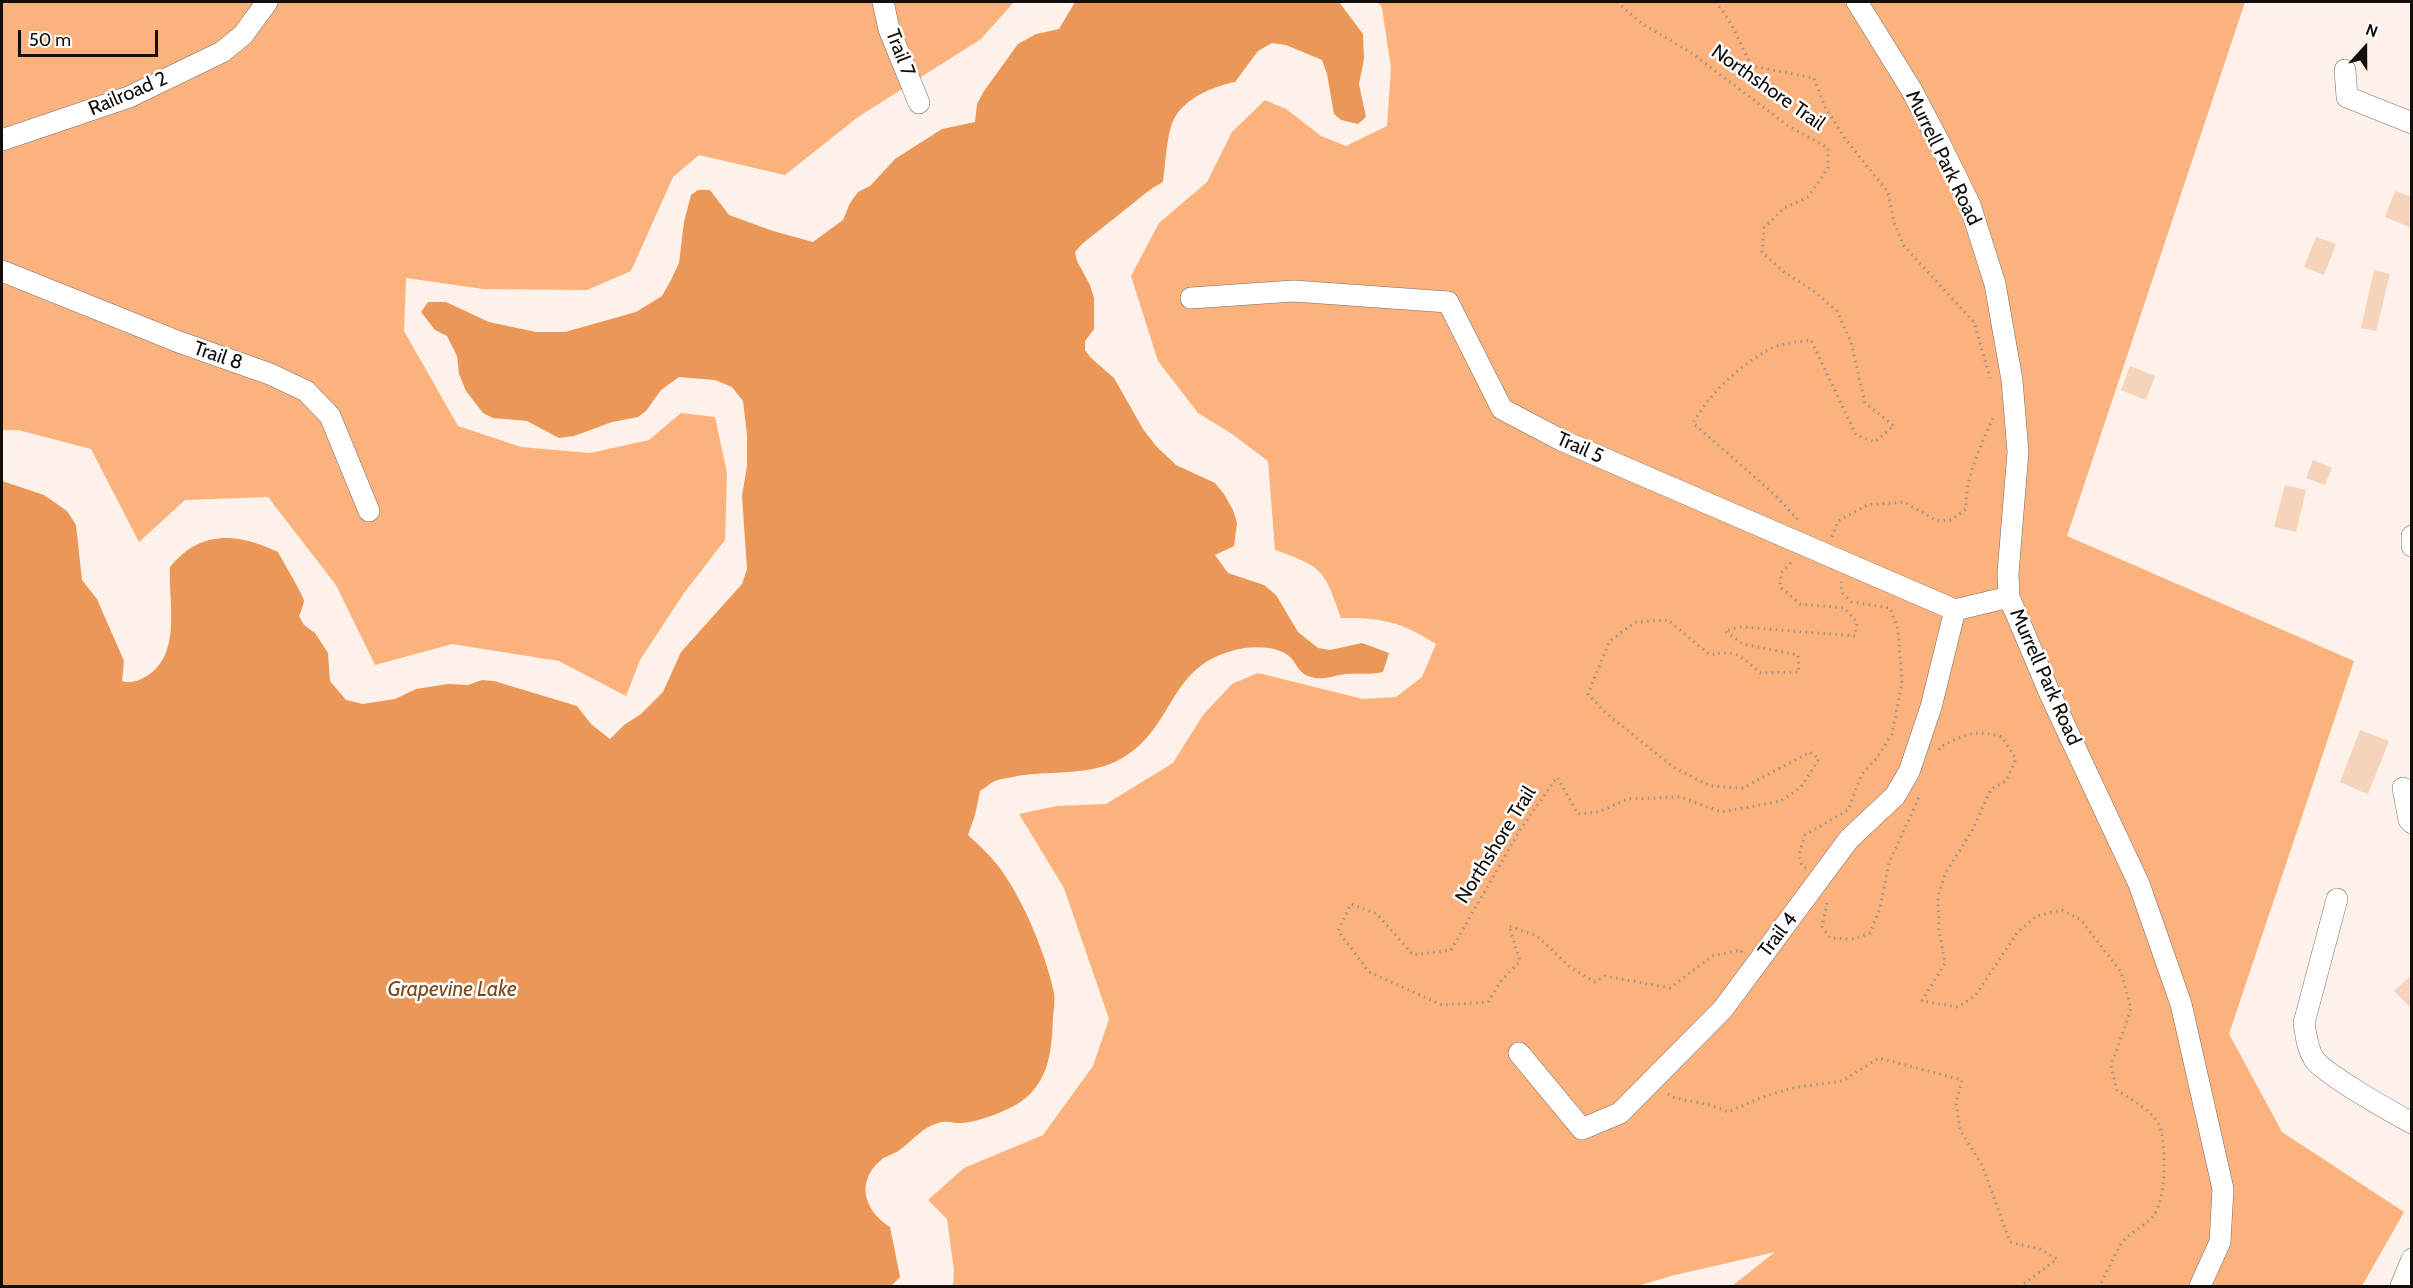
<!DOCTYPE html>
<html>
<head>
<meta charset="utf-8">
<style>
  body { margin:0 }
  #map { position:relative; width:2413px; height:1288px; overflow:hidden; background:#fdf1e9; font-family:Cabin,sans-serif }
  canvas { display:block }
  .frame { position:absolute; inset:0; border:3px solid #120e0b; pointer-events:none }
  .north { position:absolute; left:2335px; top:18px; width:60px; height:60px; -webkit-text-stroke:4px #fff; paint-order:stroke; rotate:21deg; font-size:16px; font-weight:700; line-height:24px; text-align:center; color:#120e0b }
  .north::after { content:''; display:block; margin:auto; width:21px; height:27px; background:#120e0b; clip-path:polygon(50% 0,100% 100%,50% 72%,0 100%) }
  .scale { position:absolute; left:18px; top:30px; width:140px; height:27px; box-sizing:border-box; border:3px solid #120e0b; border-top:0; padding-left:8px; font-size:18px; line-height:21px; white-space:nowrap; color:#120e0b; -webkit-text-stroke:4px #fff; paint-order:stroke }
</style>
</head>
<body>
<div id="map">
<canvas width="2413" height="1288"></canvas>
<div class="frame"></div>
<div class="north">N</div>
<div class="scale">50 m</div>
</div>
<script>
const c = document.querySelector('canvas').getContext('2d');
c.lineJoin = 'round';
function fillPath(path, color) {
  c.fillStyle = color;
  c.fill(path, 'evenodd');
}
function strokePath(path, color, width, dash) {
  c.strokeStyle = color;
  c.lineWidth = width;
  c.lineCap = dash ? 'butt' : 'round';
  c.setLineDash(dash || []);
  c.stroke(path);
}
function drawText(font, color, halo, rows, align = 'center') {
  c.font = font + ' Cabin,sans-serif';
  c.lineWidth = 5;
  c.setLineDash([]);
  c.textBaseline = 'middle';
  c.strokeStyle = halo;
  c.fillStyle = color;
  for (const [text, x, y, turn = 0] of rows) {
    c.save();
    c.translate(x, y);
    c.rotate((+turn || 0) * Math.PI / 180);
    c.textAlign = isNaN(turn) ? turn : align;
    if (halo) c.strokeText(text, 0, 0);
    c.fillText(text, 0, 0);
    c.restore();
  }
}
const green = new Path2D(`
  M2,2H1014L981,39L858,117L785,175L699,155L673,177L631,271L587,290L483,289L406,278L404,331L458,426L521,447L590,453L649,440L681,413L715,417L727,473L725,540L684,593L640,660L626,696L559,661L452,644L375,665L336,585L268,497L185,500L139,542L91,449L18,430H2Z
  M1378,2H2245L2067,536L2354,661L2229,1034L2282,1132L2404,1212L2362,1286H1732L1775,1252L1671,1276L1638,1286H953L954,1271L947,1219L928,1200L964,1168L1043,1135L1093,1066L1109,1019L1064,888L1019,814L1057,806L1106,804L1173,763L1203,715L1232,684L1258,673L1363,699L1396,697L1422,677L1436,644C1402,622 1381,617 1341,618C1324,569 1323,567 1275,550L1268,461L1232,434L1198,413L1158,361L1131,276L1159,223L1207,182L1232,132L1265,100L1286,109L1321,136L1346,146L1387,126L1391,68L1382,8Z`);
const water = new Path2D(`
  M1075,2H1339L1363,34L1364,59L1359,84L1366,117L1358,124L1341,120L1334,114L1327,74L1322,60L1286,45L1272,43L1258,51L1235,82C1213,86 1183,99 1173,121C1167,133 1165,168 1163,182L1151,189L1082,244L1075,252L1077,261L1090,285L1094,298V329L1085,341V350L1091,358L1114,378L1143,429L1156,446L1176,465L1215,483L1224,494L1233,510L1237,523L1234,546L1215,555L1228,573L1264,585L1276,595L1298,632L1318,648L1330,650L1362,643L1389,653L1383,672C1370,675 1359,673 1346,674C1334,675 1324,681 1311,677C1300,674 1298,667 1292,659C1283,647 1258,646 1245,648C1167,661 1178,724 1124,757C1092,777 1053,770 1017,776C1010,778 1002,778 995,781C990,783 985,788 980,791L975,815L968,835C980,846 992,857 1002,871C1025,904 1046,955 1054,993C1055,1000 1054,1009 1053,1016C1052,1043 1051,1072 1031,1093C1018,1108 980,1122 961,1123C953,1123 946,1120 938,1123C923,1127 913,1140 901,1149C895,1154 887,1155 881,1160C856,1181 863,1210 890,1227L900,1277L891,1286H2V481L44,495L67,511L76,525L82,580L97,599L124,661L122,681C130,684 138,681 145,677C183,656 168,602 170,567C201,529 238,533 278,552C282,560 304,596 304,601C303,606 301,611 299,616L304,625L315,633L328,653L330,681L346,700L363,704L395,699L416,689L448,684L468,685L482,680L494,681L577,706L591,724L610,739L624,725L641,714L663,692L681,652L742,584L747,569L742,496L747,466V435L743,401L732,387L715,380L679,377L661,390L646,411L638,417L612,422L574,436L559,438L527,421L493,418L483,413L466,391L459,374L457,356L447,336L435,330L421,312L428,302H446L489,322L536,332H565L636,312L662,296L671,280L679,263L684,222L691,195L698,190H710L729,215L773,231L813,242L843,220L850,203L858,192L870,186L895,159L942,129L975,122L977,104L984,91L1018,44L1036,34L1059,29Z`);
const building = new Path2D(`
  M2395,191L2412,197V228L2385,217Z
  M2316,237L2336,244L2324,275L2304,267Z
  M2374,270L2390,274L2376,331L2361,328Z
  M2130,366L2155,376L2146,400L2121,390Z
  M2313,460L2332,468L2325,485L2306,478Z
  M2285,485L2306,490L2296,532L2274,527Z
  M2360,730L2389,741L2368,794L2340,782Z
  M2412,975V1009L2394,991Z`);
const path = new Path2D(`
  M1617,2L1641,23L1690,52L1787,125L1828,148V168L1808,197L1784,208L1764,228L1762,252L1784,272L1815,292L1837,311L1851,342L1865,403L1894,426L1875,442L1856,435L1811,340C1799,342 1781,343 1770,349C1741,364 1709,394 1693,423L1775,495L1798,520
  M1715,2C1732,19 1740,45 1752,66L1814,78L1825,107L1846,140L1888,192L1894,222L1904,246L1974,322L1990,378
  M1832,537L1838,521L1867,505L1904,502L1937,521L1951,520L1966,509C1965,477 1981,445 1994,416
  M1939,750L1940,747C1966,734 1974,729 2002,737L2016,759L2006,781L1991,789L1972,831L1946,872L1938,896L1939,929L1945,963L1922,1001L1958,1007L1975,996L2017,933L2036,916L2062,910L2081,920L2121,972L2131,1009L2111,1066L2117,1090C2130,1099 2152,1110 2159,1125C2167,1143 2166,1199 2154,1215C2145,1227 2127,1233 2120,1246C2112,1259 2107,1273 2099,1286
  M1806,868L1802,866L1799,854L1805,835L1848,810L1862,774L1876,759L1892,734L1902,683L1898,629L1890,608L1852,602L1842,593L1841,582
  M1827,903L1822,927L1830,938L1854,939L1870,933L1880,908L1889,863L1920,795
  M1742,952L1741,950L1712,956L1670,988L1605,976L1595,982L1570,967L1537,936L1509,926L1520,961L1501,981L1488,1002L1442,1005L1369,972L1338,931L1351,904L1377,914L1413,955L1451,950L1520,830L1557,777L1578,814L1598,812L1628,799L1680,797L1722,812L1781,801L1801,787L1819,759L1810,752L1743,788L1710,786L1673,767L1606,713L1588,694L1609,642L1635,622L1668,620L1710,655C1737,649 1741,656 1760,673L1799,672L1798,655L1743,644L1725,631L1741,627L1855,636L1857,622L1844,608L1800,604L1780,587L1781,573L1793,560
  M1668,1094L1675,1098L1710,1105L1728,1112L1760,1098L1792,1088L1842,1081L1879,1058L1962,1080L1956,1103L1960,1130L1982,1165L2010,1242L2040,1249L2057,1259L2021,1286`);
const minor = new Path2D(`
  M883,2L889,29L919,103
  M1857,2L1911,89L1940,144L1970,205L1995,284L2012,380L2018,452L2008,573L2009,597L2050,694L2139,884L2181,1004L2223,1189L2220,1242L2200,1286
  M2345,70L2347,97L2412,123
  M2,140L129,97L222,52L243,35L267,2
  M2,271L179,342L270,374L306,391L330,416L369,511
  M1191,298L1294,291L1448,302L1502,409L1561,440L1955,610L2009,597
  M2412,536V546
  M2403,788L2409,820L2412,823
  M2337,899L2304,1023C2306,1035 2307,1048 2314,1059C2324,1074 2392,1112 2412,1123
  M1519,1053L1582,1129L1620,1113L1723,1009L1849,839L1895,796L1909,772L1931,707L1955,610
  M2401,1286L2412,1259`);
const streetNames = [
  ["Trail 7",900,53,69],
  ["Northshore Trail",1768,88,35],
  ["Railroad 2",128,94,-23],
  ["Murrell Park Road",1943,158,64],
  ["Trail 8",218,356,19],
  ["Trail 5",1580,448,24],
  ["Murrell Park Road",2045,677,66],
  ["Northshore Trail",1496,845,-58],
  ["Trail 4",1778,935,-53]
];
const waterNames = [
  ["Grapevine Lake",452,990]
];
fillPath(green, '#fcb27c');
fillPath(water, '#eb9758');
fillPath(building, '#f6d3bb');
strokePath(minor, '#766c65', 22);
strokePath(path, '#9c938d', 3, [1.5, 4.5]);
strokePath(minor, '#fff', 21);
drawText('20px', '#120e0b', '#fff', streetNames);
drawText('italic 21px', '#7e4719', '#fff', waterNames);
</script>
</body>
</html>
